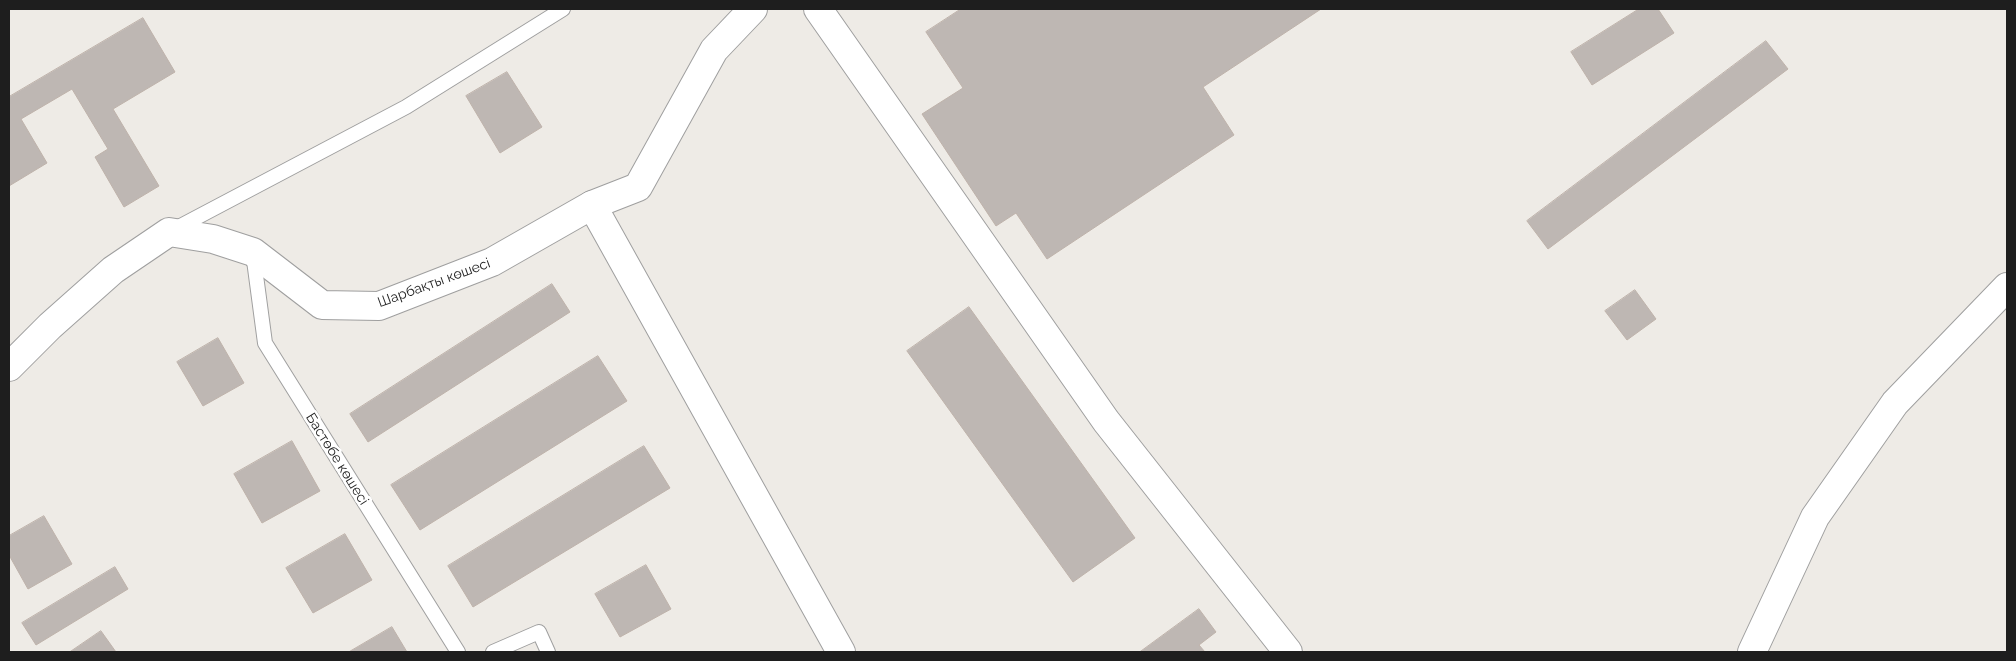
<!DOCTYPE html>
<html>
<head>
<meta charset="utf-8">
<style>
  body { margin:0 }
  #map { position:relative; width:2016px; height:661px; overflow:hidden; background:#eeebe6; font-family:Raleway,sans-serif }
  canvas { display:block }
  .frame { position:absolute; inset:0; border:10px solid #1e1e1e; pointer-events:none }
</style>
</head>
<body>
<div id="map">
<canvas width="2016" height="661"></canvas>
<div class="frame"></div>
</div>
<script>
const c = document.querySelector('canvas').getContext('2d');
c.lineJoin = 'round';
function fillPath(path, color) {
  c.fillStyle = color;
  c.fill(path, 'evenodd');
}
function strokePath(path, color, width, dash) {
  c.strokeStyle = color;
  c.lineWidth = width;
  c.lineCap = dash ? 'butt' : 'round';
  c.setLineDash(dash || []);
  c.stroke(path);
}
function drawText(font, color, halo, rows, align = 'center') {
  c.font = font + ' Raleway,sans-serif';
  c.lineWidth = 5;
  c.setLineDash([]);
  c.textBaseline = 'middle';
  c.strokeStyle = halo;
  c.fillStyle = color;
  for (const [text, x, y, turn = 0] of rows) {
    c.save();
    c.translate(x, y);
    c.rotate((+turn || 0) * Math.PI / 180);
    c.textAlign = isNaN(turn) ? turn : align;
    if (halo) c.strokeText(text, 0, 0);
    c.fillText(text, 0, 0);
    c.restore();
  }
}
const building = new Path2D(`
  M961,9H1321L1203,87L1234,135L1047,259L1016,213L996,226L922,114L963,88L926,32Z
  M1639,9H1658L1674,33L1592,85L1571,52Z
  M143,18L175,72L113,109L159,186L124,207L95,157L108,149L72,89L21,119L47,163L9,186V97Z
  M1766,41L1788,69L1548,249L1527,221Z
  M507,72L542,127L500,153L466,96Z
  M552,284L570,312L368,442L350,414Z
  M1635,290L1656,319L1627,340L1605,311Z
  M969,307L1135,538L1073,582L907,351Z
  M218,338L244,383L203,406L177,362Z
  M598,356L627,401L420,530L391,485Z
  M292,441L320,491L262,523L234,474Z
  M644,446L670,488L473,607L448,566Z
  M44,516L72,564L28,589L9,555V536Z
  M345,534L372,580L313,613L286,568Z
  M646,565L671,609L620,637L595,594Z
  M115,567L128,589L36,645L22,623Z
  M1199,609L1216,632L1199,645L1205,652H1140Z
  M392,627L407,652H349Z
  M101,631L116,652H70Z`);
const service = new Path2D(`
  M173,230L406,107L563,9
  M253,253L265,343L458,652
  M493,652L539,632L548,652`);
const minor = new Path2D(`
  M818,9L1106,421L1288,652
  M592,205L841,652
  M1752,652L1815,517L1895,403L2007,287`);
const tertiary = new Path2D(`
  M9,367L50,326L113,270L169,232L213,239L253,252L322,305L379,306L492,262L592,205L638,187L714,50L753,9`);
const streetNames = [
  ["Шарбақты көшесі",434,283,-20],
  ["Бастөбе көшесі",337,459,58]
];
fillPath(building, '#beb7b3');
strokePath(building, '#beb2aa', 1);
strokePath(service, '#9f9f9f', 16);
strokePath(minor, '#9f9f9f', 30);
strokePath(tertiary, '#9f9f9f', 30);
strokePath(service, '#fff', 14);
strokePath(minor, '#fff', 28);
strokePath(tertiary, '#fff', 28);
drawText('14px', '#1e1e1e', '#fff', streetNames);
</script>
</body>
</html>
